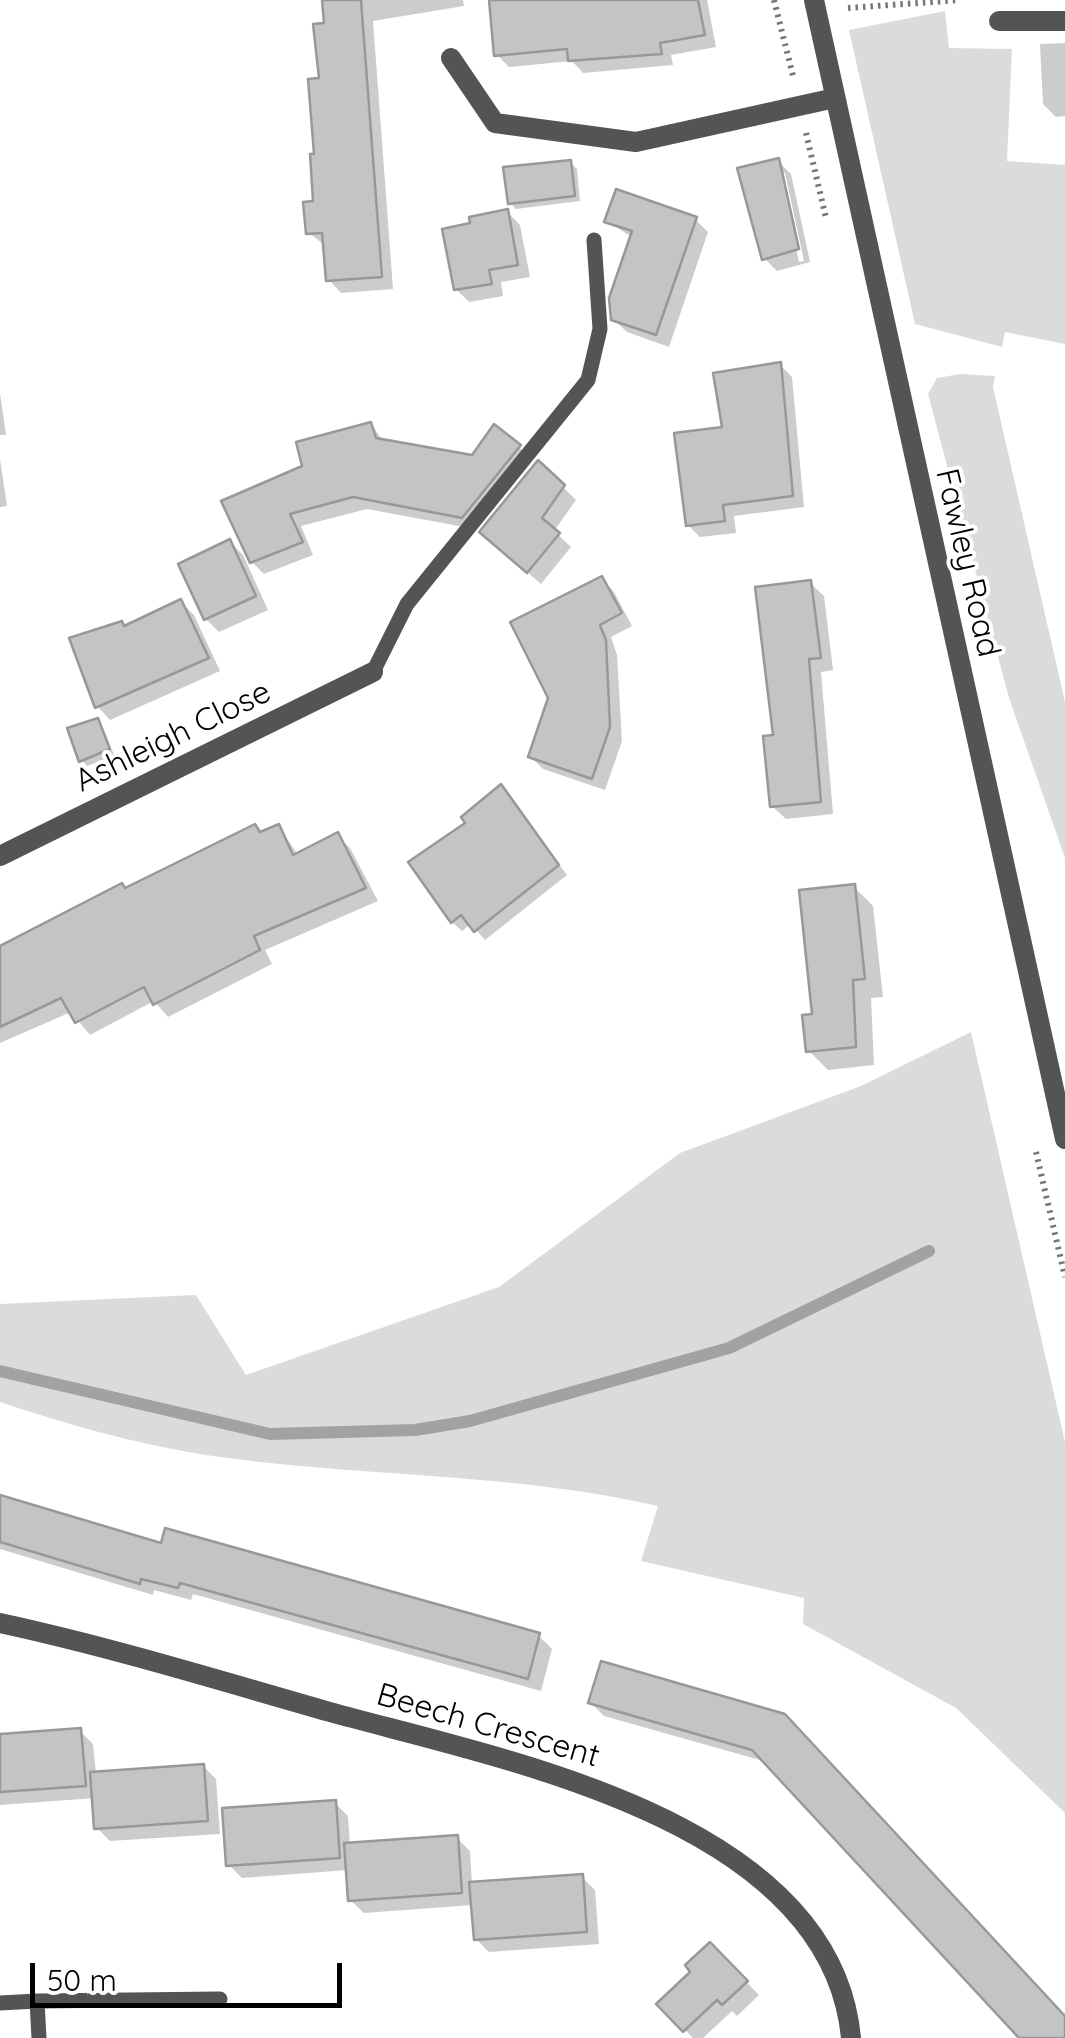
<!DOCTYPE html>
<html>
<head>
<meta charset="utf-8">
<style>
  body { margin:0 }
  #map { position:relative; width:1065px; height:2038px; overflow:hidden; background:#fff; font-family:Quicksand,sans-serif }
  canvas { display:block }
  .scale { position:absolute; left:30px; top:1963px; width:312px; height:45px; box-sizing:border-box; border:5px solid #000; border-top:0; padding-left:12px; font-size:30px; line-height:35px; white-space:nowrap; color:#000; -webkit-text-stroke:8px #fff; paint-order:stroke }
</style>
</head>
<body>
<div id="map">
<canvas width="1065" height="2038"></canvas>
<div class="scale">50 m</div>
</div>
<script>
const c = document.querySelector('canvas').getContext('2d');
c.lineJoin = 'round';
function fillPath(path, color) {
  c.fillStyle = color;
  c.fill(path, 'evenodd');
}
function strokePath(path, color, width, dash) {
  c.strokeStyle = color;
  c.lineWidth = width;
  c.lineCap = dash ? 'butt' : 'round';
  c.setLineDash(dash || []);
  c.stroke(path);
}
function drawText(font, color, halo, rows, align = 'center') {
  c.font = font + ' Quicksand,sans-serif';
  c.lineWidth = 8;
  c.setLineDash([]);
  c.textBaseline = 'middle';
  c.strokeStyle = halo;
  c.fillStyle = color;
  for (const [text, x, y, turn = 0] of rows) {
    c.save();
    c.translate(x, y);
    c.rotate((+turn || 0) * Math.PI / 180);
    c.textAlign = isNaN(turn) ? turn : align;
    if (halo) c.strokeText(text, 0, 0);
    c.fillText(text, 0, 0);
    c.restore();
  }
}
const green = new Path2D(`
  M945,11L949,48L1012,49L1007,161L1065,165V344L1005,332L1002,347L915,324L849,30Z
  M960,374L995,376L993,387L1065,702V858L1009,698L928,394L937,378Z
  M971,1032L1065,1442V1813L956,1708L803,1624L804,1598L641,1561L658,1506C519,1474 377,1477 236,1459C157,1450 75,1427 0,1402V1304L196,1295L246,1375L499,1287L680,1153L861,1086Z`);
const shadow = new Path2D(`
  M324,0H463L464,6L373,21L393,289L341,293L329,280L326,246L309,233L315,203L327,25Z
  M491,0H707L716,47L671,55L673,65L583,73L572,61L509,67L497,55Z
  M1065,43V116L1056,117L1043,104L1040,44Z
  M778,161L791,174L810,262L777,271L764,258ZM780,173H785L804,261L799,262Z
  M571,163L577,169L580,201L516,209L510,203Z
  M507,212L520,225L530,277L501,282L503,296L469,302L456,289Z
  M695,219L708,232L669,347L627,332L613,319L633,238L607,221Z
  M780,365L792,377L804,507L734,516L736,533L700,537L688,525L724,429Z
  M0,393L6,435H0Z
  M371,424L384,442L474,458L519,447L531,459L475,529L367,509L301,526L313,555L264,574L252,562L305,468Z
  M0,459L7,506L0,507Z
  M563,487L576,500L554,531L571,547L541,584L496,545Z
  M230,542L243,555L268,610L219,632L206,619Z
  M602,579L614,592L632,626L611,637L617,655L622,741L605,790L543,769L531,757Z
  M810,583L824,596L833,670L821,672L833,814L786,819L772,806L776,737Z
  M181,602L194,615L220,671L110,720L98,707L72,639L125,628Z
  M97,721L115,756L87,766L82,760Z
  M501,788L567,875L485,940L471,924L462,931L452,922L468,824Z
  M279,827L298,855L337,836L350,848L378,901L265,950L272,964L168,1017L154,1001L90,1035L71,1012L0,1043V948Z
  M854,887L873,906L883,997L871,998L874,1065L828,1070L809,1051Z
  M0,1498L163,1546L539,1636L552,1649L541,1691L193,1594L191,1600L154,1590L153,1595L0,1549Z
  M591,1703L784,1716L1065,2019V2038H1022L767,1762L604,1716Z
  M80,1731L93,1744L96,1774L203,1766L216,1779L220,1834L110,1841L97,1828L95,1798L0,1805V1736Z
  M335,1803L348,1816L350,1845L457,1838L470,1851L472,1884L582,1877L595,1890L599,1944L489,1952L476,1939L473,1905L364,1913L350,1900L348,1870L242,1878L229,1865Z
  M710,1945L759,1995L737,2016L732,2011L703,2038H693L660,2004L694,1972Z`);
const stream = new Path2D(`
  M0,1371L270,1434L415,1430L470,1421L729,1348L929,1251`);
const building = new Path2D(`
  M322,0H361L382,277L326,281L322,233L306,234L303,202L313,201L310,154H314L308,79L319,78L313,24L324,23Z
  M489,0H698L705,35L660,43L662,54L568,61L567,49L494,56Z
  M779,158L799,249L762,260L737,168Z
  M571,160L575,196L508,204L503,167Z
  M616,189L697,217L656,335L611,320L609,298L632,231L604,222Z
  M508,209L518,265L489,270L492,284L454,290L442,229L470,223L469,217Z
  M781,362L793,496L723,505L725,521L686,526L674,433L722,427L713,373Z
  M371,422L376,438L472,455L494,424L521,445L462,518L353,497L290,514L303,542L250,563L221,501L302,466L296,442Z
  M538,460L565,485L542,518L560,533L527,573L479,532Z
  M230,539L256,596L204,620L178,564Z
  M602,576L622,613L600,625L606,640L610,727L592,779L528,757L548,698L510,622Z
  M811,580L821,658L809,659L821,802L770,807L763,736L773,735L755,587Z
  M181,599L209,658L95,708L69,638L122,621L124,626Z
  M98,718L110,749L79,762L67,728Z
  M501,784L559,865L474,932L461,915L451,923L408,862L465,823L461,817Z
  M255,824L260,832L279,824L293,855L338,832L366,888L254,936L260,950L153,1005L144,987L75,1023L61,998L0,1027V946L122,883L125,888Z
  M855,884L865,979L853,980L856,1047L806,1052L802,1015L812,1014L799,890Z
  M0,1495L161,1543L165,1528L540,1633L528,1679L180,1583L178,1588L141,1579L140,1584L0,1542Z
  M601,1661L785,1714L1065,2016V2038H1019L752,1750L588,1703Z
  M81,1728L86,1786L0,1792V1734Z
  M204,1764L208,1821L94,1829L90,1772Z
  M336,1800L340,1858L226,1866L222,1808Z
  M458,1835L462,1893L348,1901L344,1843Z
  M583,1874L587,1932L474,1940L469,1882Z
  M710,1942L748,1981L722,2005L717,2000L683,2032L656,2004L690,1972L685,1965Z`);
const path = new Path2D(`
  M774,0L793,76
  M848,8L960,0
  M806,133L826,218
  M1036,1152L1065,1277`);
const service = new Path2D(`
  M373,672L407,604L588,380L600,329L594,240
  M0,2003L37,2001
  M39,2038L37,2001L220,1999`);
const minor = new Path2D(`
  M999,21H1065
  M451,58L495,123L636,142L835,98
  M0,856L373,672
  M0,1623C111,1647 221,1681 330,1712C499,1759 831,1819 851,2038`);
const tertiary = new Path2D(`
  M814,0L1065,1139`);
const streetNames = [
  ["Fawley Road",967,563,77],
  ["Ashleigh Close",173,737,-26],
  ["Beech Crescent",488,1726,16]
];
fillPath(green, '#dbdbdb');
fillPath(shadow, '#0003');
strokePath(stream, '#a2a2a2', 12);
fillPath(building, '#c4c4c4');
strokePath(building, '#989898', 2.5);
strokePath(path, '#767676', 6, [2.5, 5]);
strokePath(service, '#545454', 15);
strokePath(minor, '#545454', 20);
strokePath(tertiary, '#545454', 20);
drawText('32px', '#000', '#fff', streetNames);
</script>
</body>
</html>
